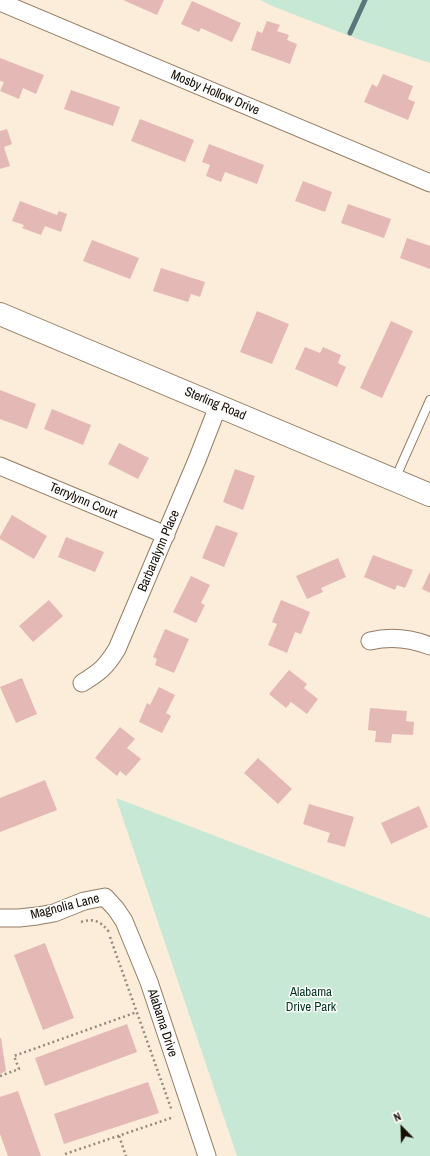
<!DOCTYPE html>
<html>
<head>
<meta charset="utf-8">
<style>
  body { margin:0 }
  #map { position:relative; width:430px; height:1156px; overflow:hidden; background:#fceddb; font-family:"Archivo Narrow",sans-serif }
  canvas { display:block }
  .north { position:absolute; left:382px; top:1108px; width:40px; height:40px; -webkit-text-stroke:3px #fdfdfd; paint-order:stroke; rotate:337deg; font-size:11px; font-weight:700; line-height:16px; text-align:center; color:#170f06 }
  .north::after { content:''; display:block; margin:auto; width:14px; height:18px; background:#170f06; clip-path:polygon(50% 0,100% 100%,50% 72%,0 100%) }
</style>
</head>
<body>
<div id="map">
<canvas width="430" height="1156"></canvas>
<div class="north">N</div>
</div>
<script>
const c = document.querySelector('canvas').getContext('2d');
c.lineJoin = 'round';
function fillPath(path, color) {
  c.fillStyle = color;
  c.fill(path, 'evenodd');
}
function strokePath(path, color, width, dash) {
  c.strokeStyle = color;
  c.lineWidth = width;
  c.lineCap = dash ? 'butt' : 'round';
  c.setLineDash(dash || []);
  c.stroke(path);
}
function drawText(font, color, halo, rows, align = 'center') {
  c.font = font + ' "Archivo Narrow",sans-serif';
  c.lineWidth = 3;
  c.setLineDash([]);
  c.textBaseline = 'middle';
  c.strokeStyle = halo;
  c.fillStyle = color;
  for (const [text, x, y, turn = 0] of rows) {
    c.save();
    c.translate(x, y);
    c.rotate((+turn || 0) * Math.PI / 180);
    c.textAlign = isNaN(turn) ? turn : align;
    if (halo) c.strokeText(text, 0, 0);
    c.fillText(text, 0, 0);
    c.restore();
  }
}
const green = new Path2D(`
  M260,0H430V63L360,40L272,6Z
  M116,798L430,918V1156H237Z`);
const stream = new Path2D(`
  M350,33L365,0`);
const building = new Path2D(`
  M123,0H164L157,15Z
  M192,1L241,23L232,42L201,28L199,32L181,24Z
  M267,21L280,25L277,31L289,35L287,40L297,44L290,64L251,50L257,31L262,33Z
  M0,58L44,75L36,94L23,88L19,99L0,91L4,82L0,81Z
  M383,74L413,86L408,99L415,102L408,120L364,102L372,84L377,87Z
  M71,90L120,107L113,126L64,109Z
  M140,119L194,140L185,162L131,141Z
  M7,129L12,144L4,147L10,166L0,169V131Z
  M209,144L264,165L257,184L225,172L221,182L206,176L210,165L202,162Z
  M303,181L332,192L325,212L295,201Z
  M20,201L57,215L59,211L67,214L61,232L45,226L41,235L22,228L24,225L12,221Z
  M348,204L391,219L384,238L341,223Z
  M407,238L430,246V269L400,258Z
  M92,240L139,258L130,279L83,261Z
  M161,268L205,282L200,297L191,294L188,302L153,291Z
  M257,311L289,324L272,364L240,352Z
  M391,321L413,331L382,398L360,388Z
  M305,347L320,353L323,347L341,355L338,363L346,367L337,387L295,369Z
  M0,390L36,404L27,429L0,419Z
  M52,409L91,425L83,445L44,429Z
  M119,443L149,458L138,479L108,464Z
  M235,469L255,476L243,510L223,502Z
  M12,515L47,536L34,559L0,539V536Z
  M216,525L238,533L224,567L202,558Z
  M66,537L104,552L95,572L58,557Z
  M373,555L413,570L405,588L397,585L395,590L364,577Z
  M338,558L346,577L321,588L323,592L307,599L296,576Z
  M430,571V593L422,589Z
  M191,576L210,585L201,603L205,605L196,623L173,612Z
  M49,600L63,616L33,642L19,626Z
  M281,600L310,612L301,634L295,632L287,653L268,645L277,624L272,622Z
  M165,629L189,639L174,673L155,665L157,659L153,657Z
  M289,670L307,684L304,688L318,699L307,714L291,702L286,708L269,694Z
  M22,678L37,714L16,723L0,687Z
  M159,687L175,695L166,713L171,716L162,733L139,722L147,703L150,705Z
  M370,708L407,711L406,721L414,722L413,735L392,734L391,743L375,742L376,731L368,730Z
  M120,727L135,739L127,748L141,759L126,776L120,771L117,776L95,758Z
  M258,758L292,789L278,804L244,773Z
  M45,780L57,810L0,832V798Z
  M309,804L354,817L345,847L327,842L330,833L303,824Z
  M419,806L428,827L391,844L381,823Z
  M45,943L74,1018L43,1030L14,955Z
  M127,1024L137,1052L45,1086L35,1058Z
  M0,1038H1L6,1071L0,1074Z
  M148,1082L159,1113L64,1144L54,1114Z
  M18,1091L41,1156H8L0,1134V1097Z`);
const path = new Path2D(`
  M81,922C93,918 101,921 109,932
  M110,937L172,1111
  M0,1076L19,1069L14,1056L137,1012
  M119,1136L126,1156
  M65,1154L174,1117`);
const service = new Path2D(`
  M395,479L430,400`);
const minor = new Path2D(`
  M0,2L430,183
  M0,466L166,535
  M370,641C391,636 410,638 430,646
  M82,683C100,672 106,667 117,649L197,460L218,406
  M0,918H19L37,916L54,913L84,901L105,897L116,909L124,921L149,982L207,1156`);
const primary = new Path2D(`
  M0,314L430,495`);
const streetNames = [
  ["Mosby Hollow Drive",215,93,23],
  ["Sterling Road",215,404,23],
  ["Terrylynn Court",83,501,23],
  ["Barbaralynn Place",159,551,-67],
  ["Magnolia Lane",65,907,-14],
  ["Alabama Drive",162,1023,72]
];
const parkNames = [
  ["Alabama",311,993],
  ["Drive Park",311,1008]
];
fillPath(green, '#c7e8d4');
strokePath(stream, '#5a757c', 5);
fillPath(building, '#e3b8b5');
strokePath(service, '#937d63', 10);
strokePath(minor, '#937d63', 19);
strokePath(primary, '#937d63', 24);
strokePath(path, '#94897b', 2.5, [2, 3]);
strokePath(service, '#fff', 8);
strokePath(minor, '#fff', 17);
strokePath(primary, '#fff', 22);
drawText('13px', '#170f06', '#fdfdfd', streetNames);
drawText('13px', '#03341f', '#fdfdfd', parkNames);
</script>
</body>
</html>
